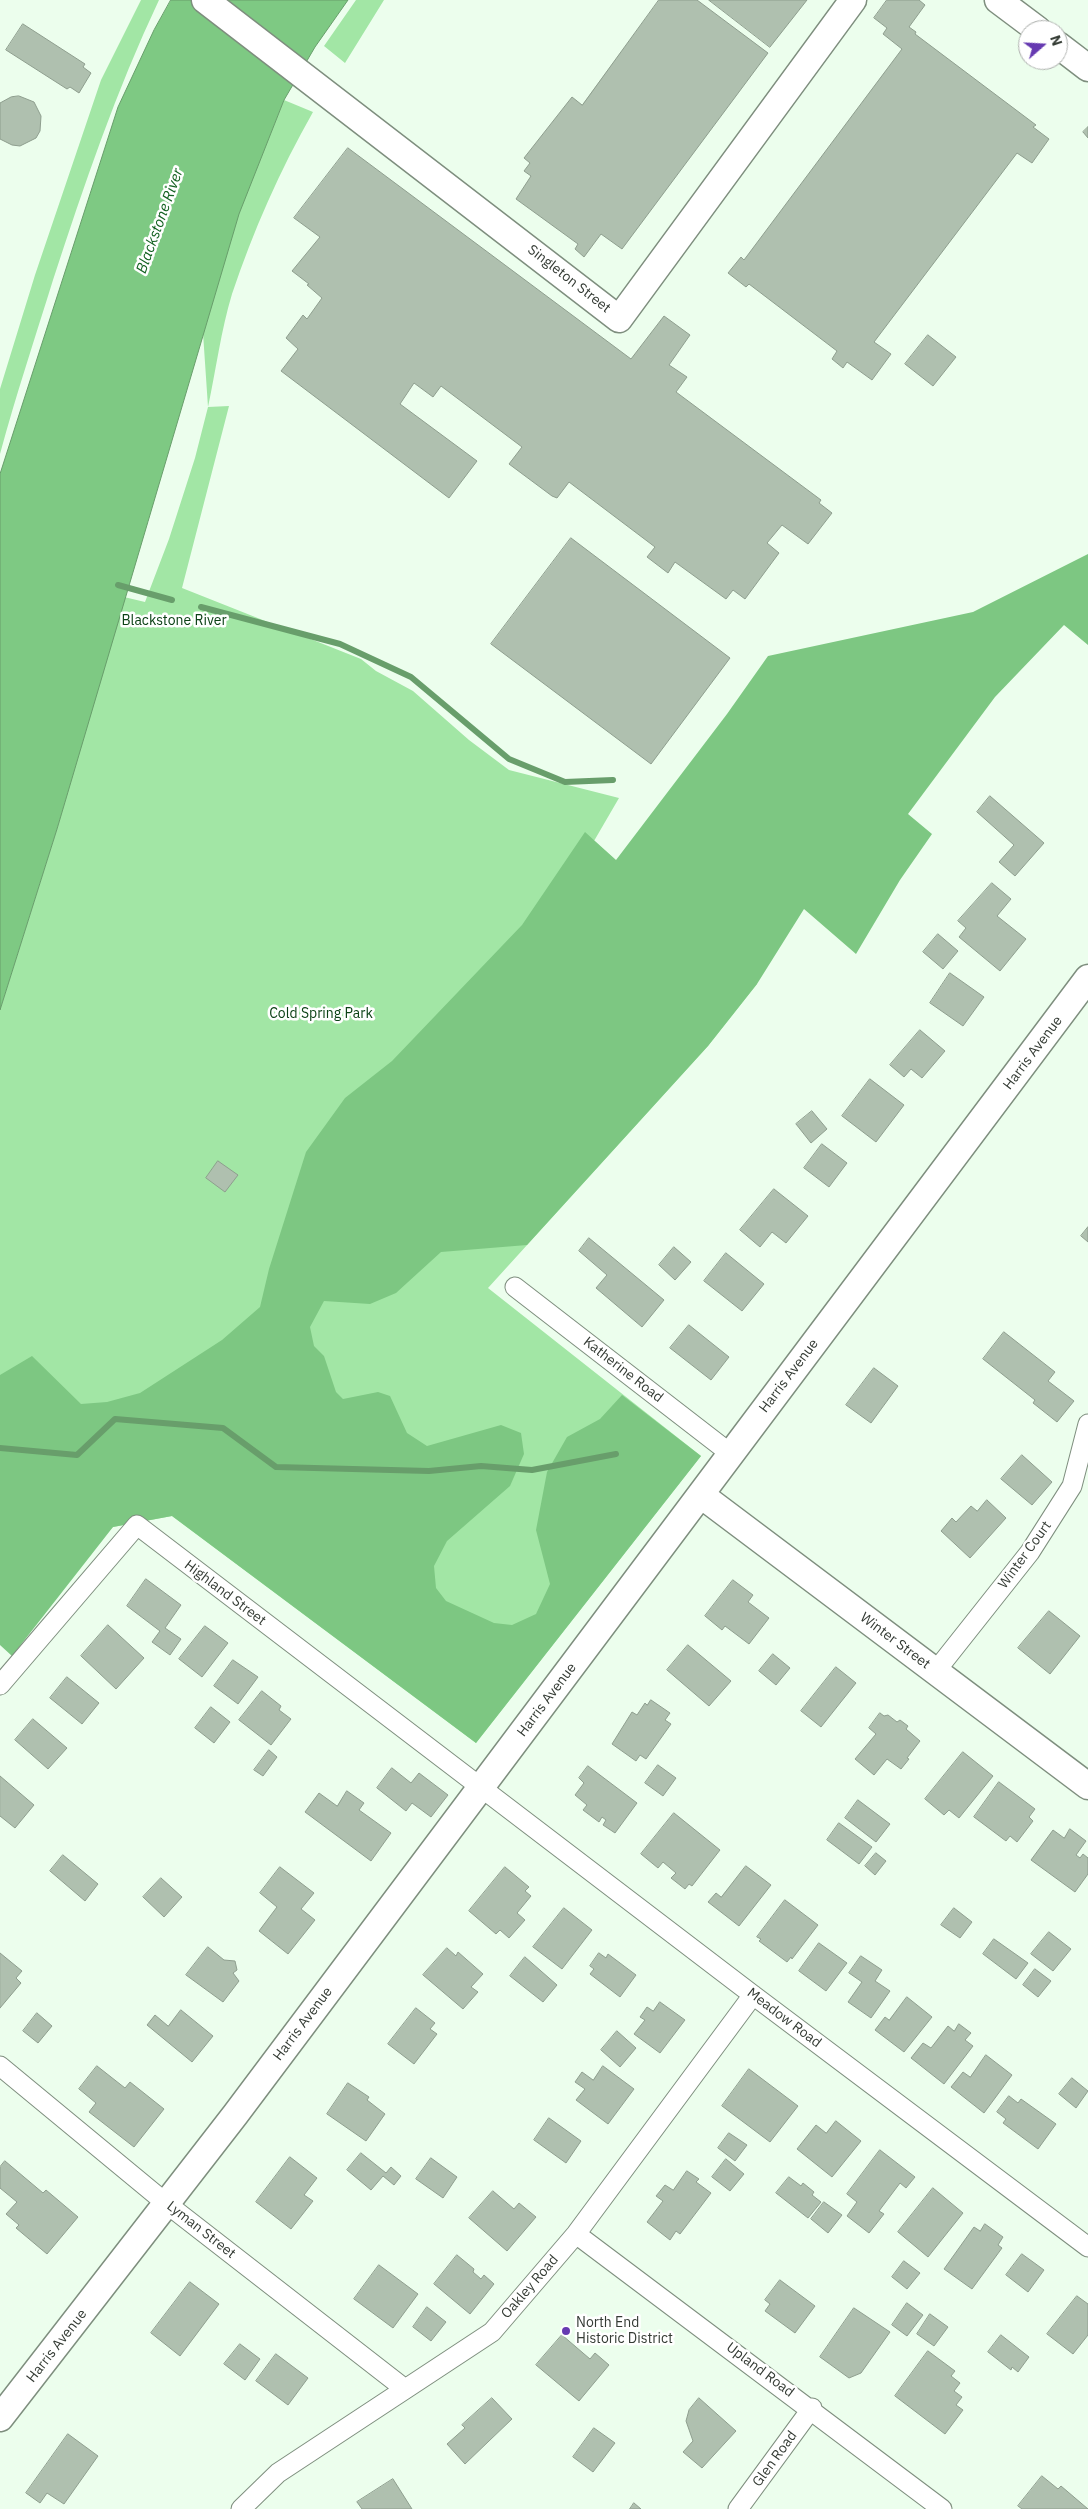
<!DOCTYPE html>
<html>
<head>
<meta charset="utf-8">
<style>
  body { margin:0 }
  #map { position:relative; width:1088px; height:2509px; overflow:hidden; background:#ecfeed; font-family:"IBM Plex Sans",sans-serif }
  canvas { display:block }
  .north { position:absolute; left:1018px; top:20px; width:50px; height:50px; box-sizing:border-box; background:#fff; border:1px solid #aeb1ae; border-radius:50%; rotate:71deg; font-size:14px; font-weight:700; line-height:20px; text-align:center; color:#343b34 }
  .north::after { content:''; display:block; margin:auto; width:18px; height:22px; background:#663ab1; clip-path:polygon(50% 0,100% 100%,50% 72%,0 100%) }
</style>
</head>
<body>
<div id="map">
<canvas width="1088" height="2509"></canvas>
<div class="north">N</div>
</div>
<script>
const c = document.querySelector('canvas').getContext('2d');
c.lineJoin = 'round';
function fillPath(path, color) {
  c.fillStyle = color;
  c.fill(path, 'evenodd');
}
function strokePath(path, color, width, dash) {
  c.strokeStyle = color;
  c.lineWidth = width;
  c.lineCap = dash ? 'butt' : 'round';
  c.setLineDash(dash || []);
  c.stroke(path);
}
function drawText(font, color, halo, rows, align = 'center') {
  c.font = font + ' "IBM Plex Sans",sans-serif';
  c.lineWidth = 5;
  c.setLineDash([]);
  c.textBaseline = 'middle';
  c.strokeStyle = halo;
  c.fillStyle = color;
  for (const [text, x, y, turn = 0] of rows) {
    c.save();
    c.translate(x, y);
    c.rotate((+turn || 0) * Math.PI / 180);
    c.textAlign = isNaN(turn) ? turn : align;
    if (halo) c.strokeText(text, 0, 0);
    c.fillText(text, 0, 0);
    c.restore();
  }
}
const green = new Path2D(`
  M141,0H159C116,91 84,185 53,280C35,338 16,395 0,454V389L35,275L101,80Z
  M356,0H384L345,63L324,46Z
  M284,100L313,112C280,170 253,231 232,294C221,330 216,370 208,407L229,406L182,588L361,659L376,671L413,691L469,740L509,770L619,798L594,841L757,984L708,1046L488,1288L701,1456L476,1743L172,1516L113,1527L0,1633V1010L57,829L124,597L145,602L169,539L195,458L208,407L203,333L238,214Z`);
const forest = new Path2D(`
  M1088,554V645L1064,625L995,697L908,814L932,834L900,880L856,954L804,909L757,984L708,1046L527,1245L441,1252L396,1293L370,1304L324,1301L310,1327L314,1346L324,1356L336,1392L343,1399L378,1392L390,1396L407,1433L427,1446L501,1425L521,1433L524,1454L510,1486L447,1541L434,1566L436,1588L446,1601L494,1623L512,1625L536,1614L550,1584L536,1530L547,1472L567,1437L600,1419L622,1395L701,1456L476,1743L172,1516L113,1527L12,1656L0,1645V1375L32,1356L81,1404L107,1402L140,1393L222,1340L260,1307L269,1269L306,1152L345,1098L392,1061L522,925L585,832L616,860L727,714L768,656L973,612Z`);
const water = new Path2D(`
  M171,0H348L315,47L284,100L239,214L57,829L0,1010V474L118,107L154,30Z`);
const stream = new Path2D(`
  M118,585L172,600
  M201,607L340,644L411,677L509,759L565,782L613,780
  M0,1448L77,1455L115,1419L223,1428L276,1467L429,1471L481,1466L532,1470L616,1454`);
const building = new Path2D(`
  M659,0H697L768,53L622,249L601,234L584,257L575,249L578,244L516,199L531,176L524,171L530,163L524,158L572,97L582,105Z
  M709,0H807L770,47Z
  M887,0H919L925,5L909,27L916,32L915,34L1036,125L1033,127L1049,139L1032,163L1017,153L874,342L891,354L872,380L847,362L843,368L832,359L837,351L749,284L746,287L728,273L741,257L744,260L902,49L883,34L887,28L874,18Z
  M23,24L85,64L83,67L91,73L79,93L70,87L67,89L6,50Z
  M19,96L34,102L41,116L40,131L36,138L20,146L12,145L0,139V103L11,97Z
  M1088,127V138L1083,132Z
  M348,148L631,359L664,316L690,335L669,365L687,377L676,392L821,500L819,503L832,513L808,544L782,525L767,543L779,553L745,599L733,590L726,599L675,562L668,573L647,557L655,547L569,482L557,498L552,496L509,464L522,447L441,386L433,397L414,383L400,404L477,461L449,498L281,371L298,349L286,338L303,315L307,319L322,298L307,285L309,284L292,271L320,237L294,218Z
  M928,335L956,357L933,386L905,364Z
  M571,538L730,658L651,764L491,644Z
  M990,796L1044,843L1015,876L999,862L1014,845L977,812Z
  M992,883L1011,899L997,916L1026,939L1000,971L959,937L966,928L958,921Z
  M938,934L958,951L943,969L923,952Z
  M950,973L984,997L963,1026L930,1003Z
  M920,1030L945,1051L922,1078L911,1069L904,1077L890,1065Z
  M870,1079L904,1105L876,1142L842,1116Z
  M812,1111L827,1129L811,1143L796,1124Z
  M822,1144L847,1163L829,1187L804,1168Z
  M218,1161L238,1175L225,1192L206,1178Z
  M774,1189L808,1216L786,1243L772,1232L760,1247L740,1230Z
  M1088,1227V1242L1081,1236Z
  M589,1238L664,1300L642,1327L596,1288L607,1275L579,1251Z
  M674,1247L691,1262L675,1280L659,1265Z
  M726,1253L764,1284L742,1311L704,1281Z
  M689,1325L729,1357L711,1380L670,1348Z
  M1004,1332L1055,1372L1048,1381L1074,1401L1057,1422L1033,1403L1035,1400L983,1359Z
  M874,1368L898,1386L871,1423L846,1405Z
  M1022,1455L1052,1482L1032,1505L1001,1479Z
  M987,1500L1006,1518L970,1558L941,1531L952,1518L956,1522L971,1506L977,1511Z
  M146,1579L181,1605L165,1628L181,1639L170,1655L152,1642L160,1631L127,1606Z
  M733,1580L753,1595L748,1602L769,1618L749,1644L725,1626L722,1630L705,1616Z
  M1049,1611L1080,1636L1050,1674L1018,1648Z
  M108,1625L144,1658L116,1689L81,1656Z
  M205,1626L228,1643L202,1677L179,1659Z
  M688,1645L731,1681L709,1706L667,1670Z
  M773,1654L790,1668L776,1685L759,1671Z
  M233,1660L258,1677L238,1704L214,1686Z
  M836,1667L856,1683L821,1727L801,1711Z
  M67,1677L99,1703L82,1724L50,1698Z
  M262,1691L281,1706L279,1710L291,1719L271,1745L239,1720Z
  M651,1700L670,1713L665,1720L671,1724L646,1759L640,1755L636,1761L612,1744L632,1712L637,1715L645,1703L647,1705Z
  M211,1707L230,1722L214,1743L195,1728Z
  M880,1713L884,1716L888,1715L897,1722L900,1720L908,1726L906,1729L920,1741L907,1758L909,1759L901,1769L887,1759L874,1775L855,1759L876,1734L869,1728Z
  M33,1719L67,1748L48,1769L15,1740Z
  M269,1750L277,1757L263,1776L254,1770Z
  M963,1752L993,1776L959,1818L949,1810L944,1815L925,1799Z
  M658,1765L676,1778L663,1796L645,1783Z
  M588,1766L637,1803L615,1833L603,1825L606,1820L602,1817L599,1822L583,1810L587,1805L575,1795L584,1783L579,1778Z
  M392,1768L411,1783L419,1773L448,1795L431,1817L412,1803L406,1811L377,1788Z
  M0,1776L34,1805L15,1828L0,1816Z
  M999,1782L1035,1809L1029,1817L1033,1821L1017,1842L1010,1836L1006,1841L974,1817Z
  M347,1791L364,1803L359,1810L391,1833L371,1861L305,1812L319,1793L337,1806Z
  M858,1800L890,1824L876,1842L845,1818Z
  M674,1813L720,1850L692,1886L689,1884L685,1889L671,1878L676,1873L663,1862L658,1868L641,1854Z
  M839,1823L872,1847L859,1864L827,1840Z
  M1070,1829L1086,1841L1076,1855L1080,1858L1083,1854L1088,1858V1874L1075,1892L1031,1860L1053,1830L1064,1838Z
  M876,1853L886,1861L875,1875L865,1866Z
  M63,1855L98,1884L85,1901L50,1871Z
  M746,1866L771,1885L739,1926L708,1902L716,1893L721,1897Z
  M280,1867L314,1893L301,1909L315,1920L288,1954L259,1931L277,1907L260,1893Z
  M505,1867L529,1887L525,1891L531,1896L517,1913L525,1920L509,1938L500,1930L496,1934L469,1911Z
  M161,1878L182,1897L164,1917L143,1897Z
  M785,1900L818,1925L792,1959L791,1957L787,1962L759,1941L761,1939L757,1937Z
  M564,1908L592,1930L562,1969L533,1947Z
  M954,1908L972,1922L960,1938L941,1925Z
  M1049,1932L1071,1949L1053,1971L1031,1954Z
  M994,1939L1028,1963L1016,1979L983,1954Z
  M819,1943L847,1963L826,1991L799,1971Z
  M208,1947L224,1960L235,1961L237,1970L233,1973L239,1981L223,2002L186,1975Z
  M447,1948L456,1956L458,1952L483,1974L471,1987L478,1992L463,2009L423,1975Z
  M0,1953L22,1971L16,1978L21,1983L0,2008Z
  M599,1953L606,1958L608,1954L636,1975L620,1997L590,1974L594,1969L590,1966Z
  M861,1956L882,1970L875,1981L890,1991L871,2018L848,2002L862,1982L849,1973Z
  M525,1957L557,1985L543,2002L510,1976Z
  M1035,1969L1051,1981L1038,1997L1023,1985Z
  M907,1997L932,2017L904,2052L875,2030L885,2017L889,2020Z
  M660,2002L685,2020L660,2053L634,2034L645,2020L640,2017L647,2007L653,2011Z
  M416,2008L435,2023L430,2029L437,2034L414,2064L388,2044Z
  M181,2010L213,2036L192,2062L147,2025L155,2015L168,2026Z
  M37,2013L52,2026L38,2043L23,2031Z
  M959,2024L971,2033L965,2040L973,2046L944,2084L911,2058L923,2043L931,2048L948,2026L954,2031Z
  M617,2031L636,2048L620,2067L601,2050Z
  M986,2055L1012,2075L984,2113L951,2087L963,2072L970,2077Z
  M97,2066L125,2088L130,2082L164,2109L134,2147L89,2112L96,2103L79,2089Z
  M603,2066L634,2089L608,2124L576,2100L585,2089L575,2082L582,2072L593,2080Z
  M749,2069L798,2106L770,2142L722,2106Z
  M1072,2078L1088,2091L1076,2108L1059,2094Z
  M348,2083L369,2097L367,2100L385,2114L366,2141L327,2114Z
  M1009,2096L1018,2103L1021,2099L1056,2124L1038,2149L1003,2123L1006,2119L997,2112Z
  M549,2118L581,2141L566,2163L534,2140Z
  M836,2121L861,2141L832,2177L797,2149L816,2125L826,2133Z
  M729,2133L747,2145L735,2161L718,2148Z
  M880,2150L915,2177L906,2188L900,2183L879,2211L884,2214L869,2233L847,2216L857,2202L847,2194Z
  M361,2153L386,2173L391,2167L401,2176L394,2185L383,2176L371,2190L347,2170Z
  M290,2157L317,2178L304,2195L313,2201L291,2229L256,2202Z
  M431,2158L457,2177L443,2198L416,2179Z
  M726,2159L744,2174L730,2191L712,2177Z
  M5,2161L43,2193L46,2190L78,2217L47,2254L16,2228L19,2225L6,2214L17,2202L0,2188V2167Z
  M687,2171L699,2179L696,2182L711,2193L680,2234L676,2231L670,2240L647,2222L663,2201L656,2196L665,2185L673,2190Z
  M789,2177L801,2186L803,2183L814,2192L812,2195L821,2202L808,2218L776,2193Z
  M933,2188L963,2213L928,2257L898,2232Z
  M493,2191L514,2209L519,2203L536,2217L507,2251L469,2218Z
  M824,2202L842,2215L828,2233L811,2219Z
  M985,2224L1003,2237L998,2245L1002,2248L972,2289L944,2269L974,2227L980,2231Z
  M1022,2254L1044,2270L1028,2292L1006,2275Z
  M457,2255L474,2269L473,2272L481,2279L484,2275L494,2284L470,2314L434,2284Z
  M904,2261L920,2273L907,2289L892,2277Z
  M379,2265L418,2294L393,2328L354,2299Z
  M780,2280L815,2306L795,2333L765,2311L770,2304L765,2300Z
  M190,2282L219,2304L180,2356L151,2333Z
  M1077,2296L1088,2304V2335L1073,2354L1047,2334Z
  M907,2303L923,2315L907,2336L892,2325Z
  M427,2307L446,2322L431,2341L413,2327Z
  M854,2308L890,2332L861,2373L849,2378L820,2357Z
  M930,2314L948,2327L934,2346L917,2334Z
  M562,2335L590,2359L595,2353L609,2365L579,2401L536,2365Z
  M1001,2335L1029,2357L1018,2372L1012,2367L1011,2370L988,2352Z
  M240,2344L260,2359L245,2380L224,2364Z
  M928,2351L955,2371L951,2376L960,2383L954,2391L962,2397L956,2405L963,2410L945,2434L895,2396Z
  M276,2354L308,2378L288,2405L256,2381Z
  M492,2398L512,2419L465,2464L447,2444L465,2428L462,2425Z
  M699,2398L736,2431L702,2468L683,2452L693,2441L686,2421L689,2410Z
  M594,2428L615,2443L593,2472L573,2457Z
  M68,2434L98,2456L64,2504L47,2493L40,2503L26,2493Z
  M1042,2476L1058,2489L1061,2486L1088,2509H1022L1018,2506Z
  M393,2479L412,2509H362L357,2502Z
  M634,2503L641,2509H630Z`);
const street = new Path2D(`
  M515,1287L731,1454
  M935,1672L1030,1552L1072,1486L1088,1424
  M0,1685L137,1525L753,1995L1088,2247
  M0,2066L167,2204L405,2389
  M576,2234L942,2509
  M241,2509L278,2473L492,2332L576,2234L753,1995
  M738,2509L812,2408`);
const secondary = new Path2D(`
  M205,0L619,319L853,0
  M998,0L1038,30
  M1058,45L1088,68
  M701,1495L1088,1786
  M0,2418L235,2115L1088,978`);
const markers = [
  [566,2331,5,"#663ab1"]
];
const streetNames = [
  ["Singleton Street",569,279,38],
  ["Harris Avenue",1033,1053,-53],
  ["Katherine Road",623,1370,38],
  ["Harris Avenue",789,1376,-53],
  ["Winter Court",1025,1555,-54],
  ["Highland Street",225,1593,37],
  ["Winter Street",895,1641,37],
  ["Harris Avenue",547,1700,-53],
  ["Meadow Road",784,2018,37],
  ["Harris Avenue",303,2024,-53],
  ["Lyman Street",201,2230,38],
  ["Oakley Road",530,2287,-49],
  ["Harris Avenue",57,2346,-52],
  ["Upland Road",760,2370,37],
  ["Glen Road",775,2459,-54]
];
const parkNames = [
  ["Blackstone River",174,621],
  ["Cold Spring Park",321,1014]
];
const poiNames = [
  ["North End",576,2323],
  ["Historic District",576,2339]
];
const waterNames = [
  ["Blackstone River",160,221,-70]
];
fillPath(green, '#a2e6a5');
fillPath(forest, '#7dc782');
fillPath(water, '#7ec983');
strokePath(water, '#689e6b', 1);
strokePath(stream, '#689e6b', 6);
fillPath(building, '#afc0af');
strokePath(building, '#8e9e8e', 1);
strokePath(street, '#7e8e7e', 21);
strokePath(secondary, '#7e8e7e', 29);
strokePath(street, '#fff', 19);
strokePath(secondary, '#fff', 26);
for (const [x, y, r, color] of markers) {
  const dot = new Path2D();
  dot.arc(x, y, r, 0, 2 * Math.PI);
  c.fillStyle = color;
  c.fill(dot);
  strokePath(dot, '#fff', 2);
}
drawText('14px', '#343b34', '#fff', streetNames);
drawText('14px', '#0b4115', '#fff', parkNames);
drawText('14px', '#343b34', '#fff', poiNames, 'left');
drawText('italic 15px', '#146222', '#fff', waterNames);
</script>
</body>
</html>
